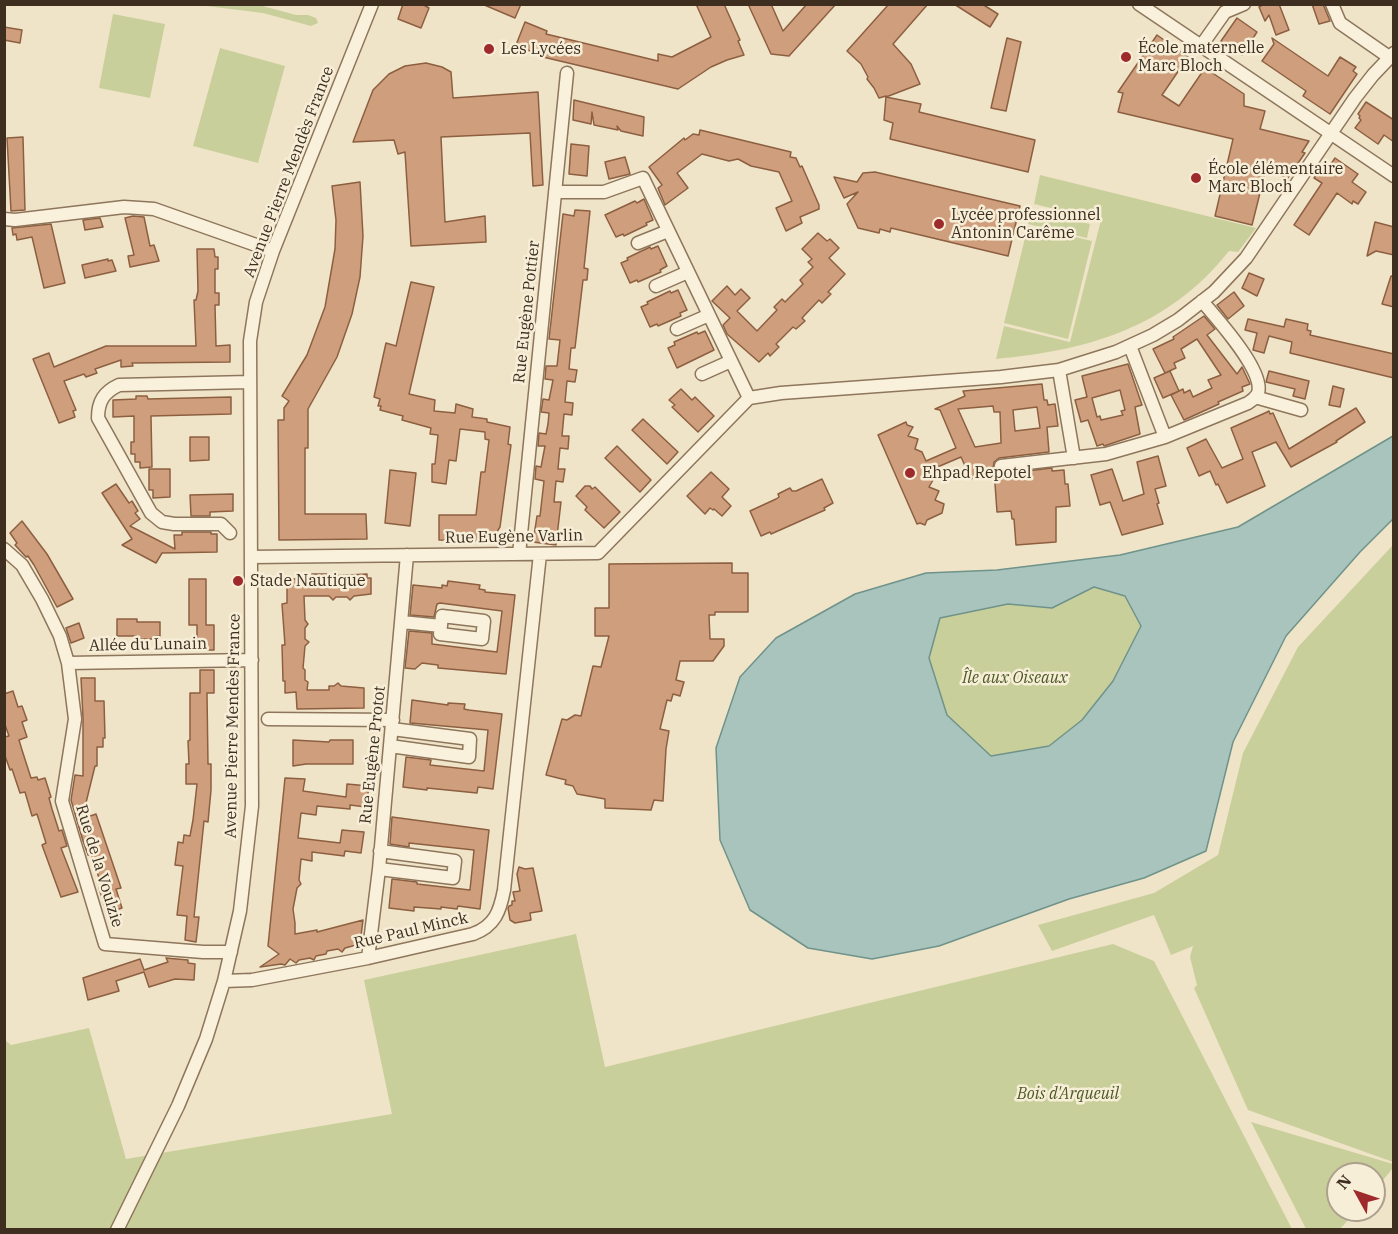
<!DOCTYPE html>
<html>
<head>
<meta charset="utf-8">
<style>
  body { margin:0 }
  #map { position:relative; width:1398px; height:1234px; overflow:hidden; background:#f0e4c8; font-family:"IBM Plex Serif",serif }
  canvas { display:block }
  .frame { position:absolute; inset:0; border:6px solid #3d2e20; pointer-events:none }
  .north { position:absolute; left:1326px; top:1162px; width:60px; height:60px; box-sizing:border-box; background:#f7eed8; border:2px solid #ada18e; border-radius:50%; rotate:310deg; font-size:16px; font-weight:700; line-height:24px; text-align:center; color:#3d2e20 }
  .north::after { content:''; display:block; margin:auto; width:21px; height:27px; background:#9e2a2b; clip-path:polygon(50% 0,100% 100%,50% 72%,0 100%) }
</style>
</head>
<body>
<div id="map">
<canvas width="1398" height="1234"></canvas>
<div class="frame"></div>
<div class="north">N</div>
</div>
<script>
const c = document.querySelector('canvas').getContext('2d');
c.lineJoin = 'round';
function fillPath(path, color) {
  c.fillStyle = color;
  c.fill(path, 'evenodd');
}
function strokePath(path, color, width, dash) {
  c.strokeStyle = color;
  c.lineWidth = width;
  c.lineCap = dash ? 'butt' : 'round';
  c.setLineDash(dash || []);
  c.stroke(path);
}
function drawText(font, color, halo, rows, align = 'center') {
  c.font = font + ' "IBM Plex Serif",serif';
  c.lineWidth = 5;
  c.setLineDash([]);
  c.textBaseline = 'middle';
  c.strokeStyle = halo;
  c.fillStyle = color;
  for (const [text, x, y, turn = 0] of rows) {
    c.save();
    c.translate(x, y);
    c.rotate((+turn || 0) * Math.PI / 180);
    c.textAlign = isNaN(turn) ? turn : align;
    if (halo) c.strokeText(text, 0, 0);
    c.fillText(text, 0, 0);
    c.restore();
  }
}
const green = new Path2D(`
  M198,5H259L296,15H308L316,18L318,23L311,26L263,13Z
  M113,14L165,24L150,98L99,88Z
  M220,48L285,66L258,163L193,146Z
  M1040,175L1256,228L1238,252L1229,251C1168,328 1089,350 996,359L1004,326L1070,342L1101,220L1034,204Z
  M1031,210L1090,224L1087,238L1028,224Z
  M1028,226L1092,241L1068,339L1004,323Z
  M1393,545V1162L1248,1110L1194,988L1197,985L1190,957L1193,946L1171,955L1154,915L1052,951L1038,925L1154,893L1218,855L1243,753L1298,647Z
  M1094,587L1125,596L1141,626L1113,681L1082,720L1049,746L991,756L947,715L929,658L940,618L1008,604L1052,608Z
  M576,934L605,1067L1113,944L1154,961L1292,1229H5L4,1039L11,1045L89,1028L126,1159L392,1114L364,980Z
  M1251,1122L1393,1164V1168L1374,1191V1174H1338V1210H1357L1340,1229H1306Z`);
const water = new Path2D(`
  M1393,436V519L1360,552L1286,636L1233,742L1206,851L1144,878L1069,899L939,946L872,959L808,948L750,910L720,840L716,748L740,677L776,638L855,594L926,573L997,570L1120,555L1238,527ZM1094,587L1125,596L1141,626L1113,681L1082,720L1049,746L991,756L947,715L929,658L940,618L1008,604L1052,608Z`);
const building = new Path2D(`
  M403,4H422L429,8L421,28L398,19Z
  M482,4H521L515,18Z
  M696,4H724L740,40L738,41L744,55L727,60L711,67L678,89L543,57L516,45L525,22L547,31L546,34L658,61V54L672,57L711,37Z
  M748,4H771L783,31L807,4H836L789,56L771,54Z
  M889,4H928L893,44L911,64L920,84L886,97L921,104L919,112L1035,140L1028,172L890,139L893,123L884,120L886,96L879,98L874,88L867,79L868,77L861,64L847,51Z
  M954,4H982L998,14L990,27Z
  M1264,4H1279L1289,30L1276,35L1269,15L1265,21L1259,7Z
  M1312,4H1323L1330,21L1319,24Z
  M1237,18L1257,32L1242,55L1221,41Z
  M4,27L22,30L20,43L4,40Z
  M1157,35L1188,57L1162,95L1179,106L1205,68L1244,94V106L1265,111L1260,129L1309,141L1302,152L1305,153L1287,179L1267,165L1252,225L1215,216L1233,139L1118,112L1123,93L1118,92Z
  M1007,38L1021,42L1006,111L991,108Z
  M1272,38L1328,76L1340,57L1356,67L1353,71L1357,74L1330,114L1303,96L1306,91L1262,61L1274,44Z
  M426,63L442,67L451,72L453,98L538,92L543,185L533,186L530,133L441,137L445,222L485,216L486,242L411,246L405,152L398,154L394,140L353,142L373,90L389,74L405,66Z
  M574,100L644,117L643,136L621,131L617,126L618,130L594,125L592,112L591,124L573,120Z
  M1366,102L1394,120V142L1384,135L1378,144L1355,128L1361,120L1359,118L1360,116L1358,114Z
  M700,130L791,152L790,157L796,158L800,167L802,166L819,205V209L800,217L802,223L786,231L776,208L792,201L779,172L751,166L738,159L729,161L702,154L677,173L688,188L665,205L658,188L662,185L649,167L684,138L685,140L693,134L699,135Z
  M23,137L25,210L11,211L7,138Z
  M571,144L589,146L587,176L569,174Z
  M625,157L630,174L609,179L605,162Z
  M1335,158L1358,174L1352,182L1366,192L1358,204L1353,201L1352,204L1337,193L1309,235L1294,225L1322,183L1314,178L1323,166L1325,168L1327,165L1329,167Z
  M875,172L1020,206L1008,256L891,228L890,232L880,229L879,233L858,228L847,204L858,192L844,198L834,177L857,182L863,173Z
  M360,182L363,236L360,277L352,314L337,357L308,409V448H305V514H366L367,539L279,540L278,420H284V408L289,401L282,396L307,355L325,307L335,249L336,220L332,186Z
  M644,199L653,220L646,223L647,225L624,236L623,234L616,237L605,215L635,201L637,203Z
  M575,210L590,211L584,268L588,269L587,280H583L575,348H571L569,369L577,370L575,382L567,381L565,402L573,403L572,415L564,414L562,436H569L568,449L560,448L559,458L558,469H565L563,482L556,481L554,502H561L556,545L533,542L537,516H540L544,481L535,479L536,466L541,467L545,446H538L539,433L546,434L548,424L549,413L541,412L543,399L549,400L553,380L545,379L546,366H557L560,340L549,339L563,214L574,216Z
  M133,216L144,217L150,246L154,245L159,261L130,267L128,256L134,255L125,218Z
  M100,218L103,227L85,230L83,220Z
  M1375,222L1394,227V255L1376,251L1367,256Z
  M51,224L65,283L44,288L32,237L17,240L16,234L13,235L12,228Z
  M818,233L827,241L830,239L839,248L829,258L845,274L828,292L831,294L822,303L819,300L802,318L805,321L796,329L793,327L776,344L779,347L770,356L768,353L759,362L727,334L723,325L730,318L712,301L727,286L735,295L741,289L750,298L737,311L757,331L777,310L774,307L782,299L785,302L803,284L800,280L813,267L808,262L812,259L802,249Z
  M658,246L667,266L660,270L661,272L638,282L637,280L630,283L621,263L628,260L627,258L650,247L651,249Z
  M197,249H214L215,257H218V269H215V293H219V305H215L216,346L230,345V362L132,363L133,366L121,367V360L95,369L97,373L86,377L84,374L64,381L76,410L73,411L75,417L59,423L33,359L49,353L54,367L106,346H196L194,300H196L198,291Z
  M108,259V261L112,260L116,271L85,278L82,265Z
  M1249,273L1264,279L1257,296L1242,288Z
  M1391,276H1394V307L1382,304Z
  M411,282L434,287L409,394L435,400L434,411L455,413L456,404L473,409L472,417L487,419V422L510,427L508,444L511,445L500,527L491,541L439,540V515H476L481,472H485L489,440L485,439V432L460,429L456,461L449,460L446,484L432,482V464H435L438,435L430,434L431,428L402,420L403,416L380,410L381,406H378L380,399L374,397L386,343L396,346Z
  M678,290L687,310L680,313L681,316L658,326L657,324L650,327L641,307L648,304L647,302L670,291L671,293Z
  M1234,292L1244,306L1228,319L1217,305Z
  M1204,316L1215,329L1207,335L1237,374L1242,367L1250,384L1242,387L1243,391L1218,402L1219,404L1184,420L1171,395L1183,389L1184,393L1190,390L1193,397L1212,388L1208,380L1221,375L1197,339L1181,349L1185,358L1174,363L1176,368L1165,373L1153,349L1174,339L1173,337Z
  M1248,319L1284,327L1286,319L1308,324L1307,330L1311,331L1310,335L1394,354V378L1290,353L1292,342L1269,336L1264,353L1253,350L1257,333L1245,330Z
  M705,331L714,350L677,368L668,348L675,345L674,342L697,332L698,334Z
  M1128,364L1142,405L1135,407L1140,434L1104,446L1103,444L1097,446L1088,420L1081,422L1075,400L1087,397L1082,376ZM1120,390L1125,410L1121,411L1123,415L1101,420L1100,416L1097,417L1092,398Z
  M1170,371L1179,391L1163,398L1154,378Z
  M1269,371L1309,381L1305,399L1293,396L1295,389L1266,382Z
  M1042,384L1044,400H1047L1048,405L1055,404L1058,426L1047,427L1049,452L999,458L994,462L993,469L971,479L961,457L928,471L933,480L929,487L939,491L935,500L944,504L942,513L927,520L925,525L920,523L917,524L878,435L906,422L907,425L913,427L908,436L918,439L915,449L922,452L926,461L956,448L940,410L935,409L965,396L963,391ZM993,406L994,412H1000L1001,443L975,447L958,409ZM1037,407L1040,428L1015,431L1013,410Z
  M1333,386L1344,389L1340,407L1329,405Z
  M681,389L692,400L695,397L714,416L698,432L672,407L675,405L669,400Z
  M136,396H147L148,399L231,397V414L151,416L152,467L140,468V462H135V454H131V442H134V416L113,417V400L136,399Z
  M1356,408L1365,422L1336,441L1337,442L1291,467L1276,442L1252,452L1265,486L1227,503L1218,484L1216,485L1210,471L1199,476L1187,448L1206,439L1222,468L1243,459L1231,428L1265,413L1269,411L1270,414L1273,413L1289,449Z
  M643,419L678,452L667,464L632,430Z
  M190,437H209V460L190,461Z
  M617,446L651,480L640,492L605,458Z
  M1158,456L1166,486L1155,489L1159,503L1157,504L1163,524L1122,535L1110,502L1100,505L1091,475L1112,469L1123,501L1144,494L1137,462Z
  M1052,468V471L1064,470L1065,484H1068L1070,506L1056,507V542L1016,545L1014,519H1012L1011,511L997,512L994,470L1002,474Z
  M149,469H170V497L153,498V490H149Z
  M390,470L416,473L410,526L385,523Z
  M711,472L729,489L722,497L731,506L722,516L714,509L713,510L710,508L705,514L687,496Z
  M822,479L833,503L824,508L825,510L771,534L770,532L761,536L750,511L776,499L779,497L778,494L790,488L792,491H796Z
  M116,484L129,503L132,501L138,511L135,513L140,519L130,526L175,549L174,535H182V532H211V534H217V552L162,553L156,563L122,545L132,539L102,493Z
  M585,486H590L592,489L595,487L620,512L604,528L585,510L587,507L576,496Z
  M233,494V511L210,512V516H191L190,495Z
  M22,521L47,554L73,599L57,607L34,565L28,556L26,557L15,545L17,543L10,533Z
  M732,563V573H748V612H715V615H709L710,639H724V646L713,661H680L676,680L684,682L680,696L673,694L671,701L667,700L660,729L669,731L666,749L663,801L654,800L651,810L605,808V799L577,794L573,786L565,784L566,780L546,775L562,719L567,720L575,715L581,716L593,666L601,667L609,636H595V608H609V564Z
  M312,574H330V576L367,574V578H371V594L354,596L350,600L347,597H336L333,600L329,596H304L305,620L308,624L305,628V639L309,642L305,646L303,668L305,670V680L308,682L307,690H329V686H334L338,683L341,686L364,688V708L297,709L296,692L285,693V681H283L282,645H285L282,604L287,603V579H311Z
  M189,579H206V625H214V650H197V625H189Z
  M448,581L480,585L479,589L485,590V592L515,595L506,674L438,668V665L422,663L415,669L405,668L409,631L432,633V644L497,652L502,611L440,603L437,604L434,617L410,615L413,585L442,588V585L447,586Z
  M117,619H137V622H160V636H155L154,639H137V636H117Z
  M79,623L84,638L71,643L66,628Z
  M200,670H214V693H207L208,764H211V790L208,822L204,821L194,917H199L196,942L185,940L187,916L177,915L183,866L175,865L178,842L183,843L184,835L190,836L193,820L197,784H186V764H189L188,741L190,740V693H200Z
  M81,678H95V701H104L105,738H103V747H97V766H95L82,819L96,814L121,888L116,889L122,908L107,913L99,888L102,887L91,854L88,855L83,841L71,800L75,775L83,776V718Z
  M13,691L18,707L22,706L27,720L22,722L27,737L19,740L22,750L31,778L37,777L38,780L45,778L51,797L49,798L52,809L59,831L62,830L67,846L61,848L78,892L61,897L42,845L46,843L37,814L32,816L25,792L20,793L12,769L10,770L4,753V737L9,736L4,722V694Z
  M412,700L448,705V703L465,704L464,709L469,710L502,714L493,789L478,787L477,793L427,788V790L403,787L406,757L431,760L430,765L484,771L488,730L410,723Z
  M293,740L329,742L330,740H353V764H306L293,766Z
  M285,778L305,779L303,791L346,797L347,784L369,786L366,807L350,805V809L317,806L316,815L301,813L298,838L340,843L342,830L364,832L361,853L345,851L344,856L312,852V861L301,859L299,880L301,884L297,888L293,909L295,923V934L317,930V932L363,920L360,944L345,948L342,952L338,949L327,951L326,954L316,956L314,960L310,958L299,960L296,963L290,959L285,965L281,964L260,967L279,954L268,946Z
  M392,817L489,830L480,909L458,906L457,909L441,907V909L414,907V911L389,908L392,879L417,882V884L470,890L474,850L409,843V847L390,844Z
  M519,867L525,869L533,868L542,911L530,913L531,920L515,923L510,920L508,908L509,906L512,905V901H515L513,892L520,891L517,874Z
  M166,958L188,960V963L195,964L194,980L175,979L149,987L144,972L116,981L119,991L88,1000L83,978L140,959L144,970L168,962Z`);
const minor = new Path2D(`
  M1139,4L1394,176
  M1332,4L1340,23L1389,57
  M1201,46L1225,12L1244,4
  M555,192H604L643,178L749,398
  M4,219L15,220L124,207L154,209L273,251
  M638,243L668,231
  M656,286L688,272
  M677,329L709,315
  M1059,370L1074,458
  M702,374L731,361
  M1255,397L1301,410
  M749,398L781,393L1001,377L1059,370L1116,352L1153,335L1178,320L1214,292L1246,258L1355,98L1373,75L1394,53
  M1165,437L1248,403C1252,400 1256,398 1258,393C1265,371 1216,318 1202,301
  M1001,466L1106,454L1165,437L1130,346
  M230,533L221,524H174L162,522L151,513L98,418C98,401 104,392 119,385L249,382
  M4,549L22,565L42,599L60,636L68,663L75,719L62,801L105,944L203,952H231
  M519,554L567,73
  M252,557L598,553L749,398
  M442,616L484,621L482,639L440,634Z
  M402,622L441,626
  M68,663L252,660
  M268,719L393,720
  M390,746L469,757L470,739L392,729
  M379,869L453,878L455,861L380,851
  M368,958L379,869L407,555
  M224,981L252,980L368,958L473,934C495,926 500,911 504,890L540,554
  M117,1230L178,1106L206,1039L224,981L240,911L252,806L250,341L256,302L273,251L372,4`);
const markers = [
  [489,49,6,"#9e2a2b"],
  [1126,57,6,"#9e2a2b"],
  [1196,178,6,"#9e2a2b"],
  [939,224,6,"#9e2a2b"],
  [910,473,6,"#9e2a2b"],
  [238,581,6,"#9e2a2b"]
];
const poiNames = [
  ["École maternelle",1138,48],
  ["Marc Bloch",1138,66],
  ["Les Lycées",501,49],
  ["École élémentaire",1208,169],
  ["Marc Bloch",1208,187],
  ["Lycée professionnel",951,215],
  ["Antonin Carême",951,233],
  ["Ehpad Repotel",922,473],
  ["Stade Nautique",250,581]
];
const streetNames = [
  ["Avenue Pierre Mendès France",289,172,-69],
  ["Rue Eugène Pottier",527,312,-84],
  ["Rue Eugène Varlin",514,537,-1],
  ["Allée du Lunain",148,645,-1],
  ["Avenue Pierre Mendès France",233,726,-89],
  ["Rue Eugène Protot",373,755,-84],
  ["Rue de la Voulzie",99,866,73],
  ["Rue Paul Minck",411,931,-13]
];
const parkNames = [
  ["Île aux Oiseaux",1015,678],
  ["Bois d'Arqueuil",1068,1094]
];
fillPath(green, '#c9cf9b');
fillPath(water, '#a9c4bc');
strokePath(water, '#6f938a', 1.5);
fillPath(building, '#cf9f7d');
strokePath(building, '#8d5f41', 1.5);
strokePath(minor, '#8d765c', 15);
strokePath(minor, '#faf1dc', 12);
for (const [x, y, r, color] of markers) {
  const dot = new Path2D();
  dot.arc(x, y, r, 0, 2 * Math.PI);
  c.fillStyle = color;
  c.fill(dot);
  strokePath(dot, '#f7eed8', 2);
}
drawText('16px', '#3d2e20', '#f7eed8', poiNames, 'left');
drawText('16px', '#3d2e20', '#f7eed8', streetNames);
drawText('italic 16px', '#4d5a26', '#f7eed8', parkNames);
</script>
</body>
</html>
